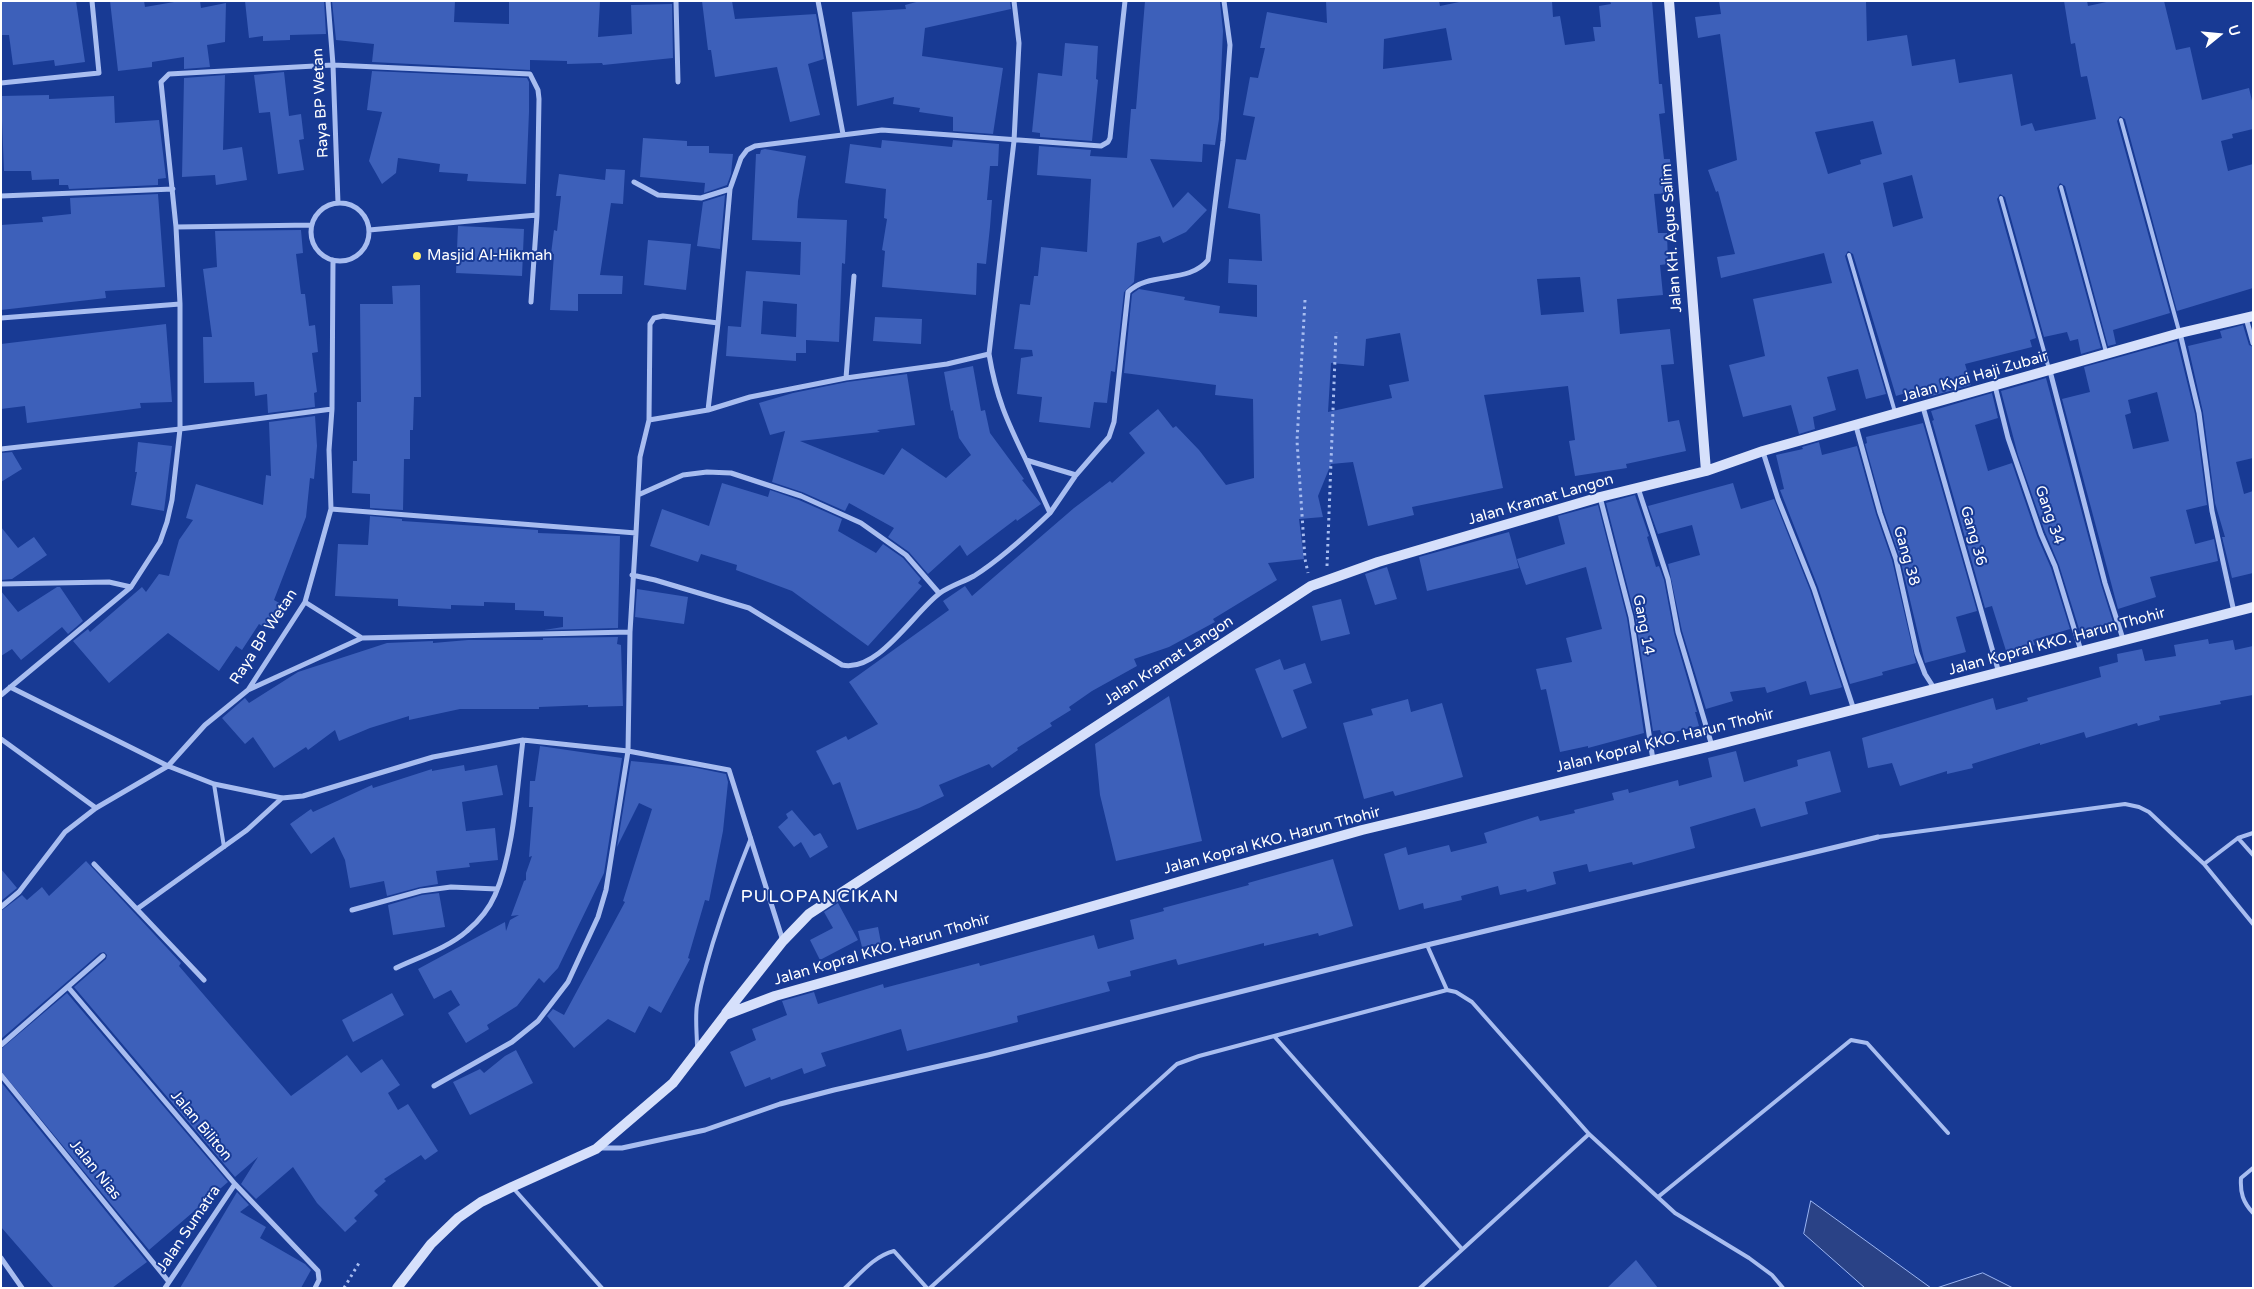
<!DOCTYPE html>
<html>
<head>
<meta charset="utf-8">
<style>
  body { margin:0 }
  #map { position:relative; width:2254px; height:1289px; overflow:hidden; background:#183a94; font-family:"Varela Round",sans-serif }
  canvas { display:block }
  .frame { position:absolute; inset:0; border:2px solid #fff; pointer-events:none }
  .north { position:absolute; left:2194px; top:10px; width:50px; height:50px; -webkit-text-stroke:4px #183a94; paint-order:stroke; rotate:73deg; font-size:14px; font-weight:700; line-height:20px; text-align:center; color:#fff }
  .north::after { content:''; display:block; margin:auto; width:18px; height:22px; background:#fff; clip-path:polygon(50% 0,100% 100%,50% 72%,0 100%) }
</style>
</head>
<body>
<div id="map">
<canvas width="2254" height="1289"></canvas>
<div class="frame"></div>
<div class="north">U</div>
</div>
<script>
const c = document.querySelector('canvas').getContext('2d');
c.lineJoin = 'round';
function fillPath(path, color) {
  c.fillStyle = color;
  c.fill(path, 'evenodd');
}
function strokePath(path, color, width, dash) {
  c.strokeStyle = color;
  c.lineWidth = width;
  c.lineCap = dash ? 'butt' : 'round';
  c.setLineDash(dash || []);
  c.stroke(path);
}
function drawText(font, color, halo, rows, align = 'center') {
  c.font = font + ' "Varela Round",sans-serif';
  c.lineWidth = 4;
  c.setLineDash([]);
  c.textBaseline = 'middle';
  c.strokeStyle = halo;
  c.fillStyle = color;
  for (const [text, x, y, turn = 0] of rows) {
    c.save();
    c.translate(x, y);
    c.rotate((+turn || 0) * Math.PI / 180);
    c.textAlign = isNaN(turn) ? turn : align;
    if (halo) c.strokeText(text, 0, 0);
    c.fillText(text, 0, 0);
    c.restore();
  }
}
const water = new Path2D(`
  M1811,1201L1931,1288H1865L1804,1234Z
  M1983,1273L2013,1288H1937Z`);
const building = new Path2D(`
  M1,1H76L85,62L55,66L54,60L13,65L9,35H1Z
  M110,1H144L145,7L180,1H200L201,8L226,3L225,42L207,45L210,67L184,69V57L152,62V67L118,71Z
  M245,1H324L326,34L290,35V40L263,41V36L249,38Z
  M332,1H455L454,22L509,24V1H600L598,37L632,34L631,5L672,4L673,58L603,65L602,63L567,64V61L530,60V70L372,62L374,44L336,40Z
  M702,1H732L735,19L816,14L824,59L808,64L820,115L790,122L777,67L715,77L711,50H708Z
  M920,1H1010L1011,9L925,28L922,56L1003,68L993,134L953,131V117L919,112L920,108L893,104L894,97L857,106L852,12L906,9L905,5Z
  M1145,1L1220,2L1223,31L1219,119L1215,145L1203,144L1202,162L1150,159L1173,208L1188,192L1207,210L1186,232L1163,243L1160,236L1137,243L1134,282L1124,292L1115,372L1111,371L1107,403L1094,402L1090,428L1039,422L1042,397L1017,394L1021,358L1033,356L1032,350L1014,349L1020,304L1030,305L1034,276H1038L1041,247L1087,252L1091,179L1037,175L1039,146L1091,150L1090,156L1127,158L1131,109H1136Z
  M1326,1H1439L1440,6L1464,1H1552L1553,17L1560,16L1565,45L1595,41L1593,27H1601L1599,6L1611,4L1610,1H1652L1659,84H1662L1665,113L1659,114L1664,159H1670L1673,193L1654,194L1658,233H1667L1668,264L1660,265L1663,295L1617,299L1620,334L1670,329L1674,364L1661,365L1668,422L1679,420L1686,451L1626,464L1627,468L1575,476L1569,441L1575,440L1568,386L1484,395L1503,488L1412,507L1414,515L1368,526L1353,462L1331,464L1318,496L1323,517L1299,519L1304,559L1268,563L1277,580L1213,619L1215,622L1169,647L1134,659L1137,666L1092,691L1069,707L1071,710L1050,723L1052,726L1017,748L1018,750L992,768L989,764L939,785L944,796L919,808L857,830L840,782L833,785L816,751L846,736L848,740L878,724L849,682L949,610L943,601L965,586L972,596L1074,508L1110,481L1112,483L1145,453L1129,433L1158,409L1173,428L1176,426L1199,450L1226,485L1254,478L1253,399L1215,395L1216,385L1124,373L1132,294L1139,289L1185,297L1184,300L1220,306L1219,313L1257,317V285L1228,283L1229,259L1262,261L1260,214L1228,208L1236,159L1246,160L1255,117L1243,115L1250,77L1258,78L1265,48H1260L1267,12L1327,23ZM1446,28L1452,60L1383,69L1384,39ZM1580,277L1584,312L1541,315L1537,279ZM1400,333L1409,381L1389,385L1392,398L1328,412L1331,363L1364,366L1366,339Z
  M1719,1H1866L1867,41L1907,35L1912,66L1955,59L1959,83L2012,74L2021,126L2032,123L2035,131L2096,119L2087,76L2081,77L2075,43L2071,44L2064,1H2087L2088,6L2111,1H2164L2176,50L2190,47L2202,100L2249,88L2253,105V129L2232,134L2233,138L2221,141L2228,171L2253,164V288L2177,311L2125,119L2120,116L2117,121L2170,313L2113,330L2116,344L2108,346L2065,186L2060,183L2057,188L2101,348L2081,354L2078,339L2070,341L2067,332L2044,337L2005,197L2000,194L1997,199L2036,338L2030,340L2032,347L1965,364L1971,385L1928,397L1925,387L1896,396L1853,254L1848,251L1845,256L1886,394L1866,399L1858,369L1827,377L1836,410L1813,417L1815,429L1799,434L1791,405L1743,417L1729,365L1765,356L1753,299L1832,283L1824,253L1721,278L1717,257L1735,254L1718,191L1716,192L1708,170L1737,160L1720,34L1698,38L1695,17L1721,14ZM1873,121L1882,154L1860,160L1861,164L1828,174L1815,132ZM1912,175L1923,218L1893,227L1883,183Z
  M1065,43L1098,46L1096,79L1098,80L1092,141L1040,137V133L1032,132L1038,73L1062,76Z
  M372,71L527,78L529,82V112L526,184L467,181L468,174L439,172L440,164L398,158L396,173L382,184L369,161L382,112L367,110Z
  M284,72L289,116L301,114L304,139L299,140L304,170L278,174L270,112L259,113L254,75Z
  M225,75L223,150L242,147L247,180L216,185L215,175L182,177L184,78Z
  M49,95V99L114,96L115,123L159,120L166,178L158,179V185L69,189L68,185H59V179L32,180L31,171H4L1,96Z
  M643,138L687,141V146H709V153L733,154L731,174L727,185L704,193L705,183L640,177Z
  M882,140L952,147L953,140L999,144L998,166H990L987,200H992L990,227L986,264L977,263L976,295L882,287L885,251L882,250L887,219L884,218L886,189L845,183L850,144L881,148Z
  M765,149L806,156L798,201L797,218L847,220L845,264L842,263L839,342L806,340V353H796V361L726,356L728,326L741,327L746,271L800,275L801,242L752,240L756,154H760L761,150ZM763,301L797,304L796,337L761,334Z
  M606,169L625,170L623,204L611,203L600,275L623,276L622,294H578V311L550,310L554,254H551L554,230L557,231L561,196H556L559,174L605,180Z
  M158,194L165,287L105,291L106,298L1,310V225L43,222L42,217L71,214L70,198Z
  M725,195L720,249L697,246L703,202Z
  M458,226L524,229L522,276L456,273Z
  M301,230L303,253L296,254L301,294H305L309,326L315,325L318,352L312,353L317,392L314,393L315,407L268,413L267,394L255,396L254,382L204,383L203,337H212L203,269L217,267L215,231Z
  M648,240L691,244L686,290L644,285Z
  M420,285L421,397H414L413,430H410V459H404L403,510L370,508V494L352,493L353,461H357V402H361L360,304H393L392,286Z
  M875,317L922,319L921,344L873,341Z
  M166,324L172,402L140,403L141,408L27,423L25,406L1,409V344Z
  M2243,325L2249,345L2253,347V458L2236,462L2244,494L2253,491V573L2232,578L2222,537H2225L2215,503L2203,412L2188,346L2222,338L2220,331Z
  M2177,341L2195,414L2207,505L2186,510L2195,544L2214,539L2218,561L2150,577L2156,597L2118,609L2062,399L2090,392L2084,367ZM2157,392L2169,441L2133,449L2125,415L2131,413L2128,400Z
  M973,366L981,411L985,410L990,433L1024,479L1022,480L1041,504L1017,521L1016,519L967,556L960,545L928,574L909,552L888,537L894,528L849,503L845,511L802,492L772,482L785,431L770,435L759,403L793,393L847,382L907,374L915,425L877,430L880,432L800,441L884,475L902,448L946,478L971,455L959,438L953,410L951,411L944,372Z
  M2046,378L2101,584L2113,622L2080,632L2059,565L2045,532L2018,455L2001,391Z
  M1992,393L1998,418L1975,425L1988,471L2012,463L2037,536L2051,568L2070,629L2033,640L2035,645L2007,654L1992,606L1985,608L1932,421L1934,420L1931,411Z
  M315,416L317,446L314,479L310,478L306,517L274,600L281,604L266,629L259,624L242,650L236,646L219,671L168,633L109,683L73,641L88,629L90,632L142,587L146,592L159,574L169,576L179,540L193,520L186,518L196,484L263,505L266,475L271,476L269,422Z
  M1923,423L1977,611L1956,617L1966,652L1925,663L1900,558L1884,512L1865,444L1867,443L1866,437Z
  M138,442L172,446L164,511L131,505L137,472H135Z
  M1819,442L1822,455L1857,446L1876,514L1892,560L1916,663L1882,672L1883,675L1850,684L1818,587L1780,490L1784,489L1776,455L1803,449L1802,447Z
  M12,452L22,469L1,482V453Z
  M722,483L768,497L770,490L799,500L842,519L838,531L876,553L883,544L903,558L921,579L918,583L922,586L868,646L792,591L736,570L737,565L701,554L698,562L650,546L662,509L709,526Z
  M1733,483L1741,509L1774,499L1810,590L1842,687L1840,688L1810,695L1806,681L1767,693L1765,687L1730,692L1733,701L1706,709L1682,631L1668,564L1700,555L1692,525L1658,534L1648,506Z
  M1635,495L1649,536L1647,537L1656,567L1659,566L1664,580L1674,633L1697,712H1695L1699,726L1662,735L1660,730L1653,731L1635,616L1606,503Z
  M1598,505L1627,618L1644,733L1588,748V746L1560,752L1546,689L1541,690L1536,669L1572,662L1566,638L1602,629L1586,567L1526,585L1517,559L1565,544L1558,516Z
  M370,516L402,519V521L538,530V533L620,536L618,628L544,630L563,627V617L544,616V611L515,610V603L484,602V606L451,605V609L398,606V599L335,596L338,544L368,545Z
  M1,527L18,548L34,537L47,555L12,579L1,580Z
  M1509,532L1519,568L1427,591L1419,557Z
  M1387,567L1397,599L1375,605L1365,574Z
  M57,587H60L83,621L68,634L62,627L21,660L12,649L1,656V591L18,612Z
  M637,589L688,597L684,624L635,617Z
  M1341,599L1350,634L1321,641L1312,606Z
  M618,637L617,644L621,645L623,706L588,707V705L539,707V709H460L409,720V716L370,728L339,741L335,730L308,750L306,747L274,768L253,737L245,744L222,718L245,698L249,703L298,672L387,643L433,641V643L468,640H543V638Z
  M2208,639L2209,644L2233,640L2235,650L2253,646V695L2220,701L2221,704L2159,716L2160,720L2138,726L2137,723L2086,738L2084,732L2040,745V743L1972,764L1973,768L1947,774V771L1900,786L1892,763L1868,768L1862,738L1993,698L1996,710L2028,701L2027,698L2101,677L2099,667L2118,662L2117,654L2142,649L2145,661L2176,656L2174,645Z
  M1280,659L1284,670L1305,663L1312,683L1293,690L1307,728L1282,738L1255,669Z
  M1169,696L1202,841L1116,861L1100,795L1095,744Z
  M1408,699L1411,712L1442,703L1463,777L1395,796L1393,791L1364,799L1343,723L1373,715L1371,709Z
  M540,746L622,758L604,873L558,968L544,983L539,978L517,1006L487,1025L489,1029L466,1043L448,1013L460,1005L451,990L434,999L418,969L505,922L506,931L510,920L519,915L511,916L524,881L526,880V873L532,856L529,857L533,807H529L530,781H535Z
  M1736,751L1744,782L1798,766L1797,760L1830,751L1841,792L1805,802L1808,814L1761,827L1755,808L1690,827L1695,848L1633,865L1632,862L1589,872L1587,864L1553,872L1556,884L1527,892L1526,889L1500,895L1498,886L1461,896L1462,900L1424,909L1423,903L1399,910L1384,854L1406,847L1408,855L1449,845L1451,852L1487,843L1484,833L1538,816L1540,821L1575,813L1574,810L1614,800L1612,793L1628,789L1629,793L1678,780L1679,786L1712,777L1708,758Z
  M631,761L692,767L726,774L728,782L723,831L709,901L705,900L688,958L690,959L661,1013L649,1006L635,1033L608,1019L574,1048L547,1016L553,1009L564,1015L625,902L623,901L652,809L639,803L617,847Z
  M464,765L465,771L497,765L503,795L462,802L466,831L495,828L498,860L469,863L470,867L436,871L438,884L420,887L387,896L384,881L350,888L345,860L334,837L311,854L290,824L311,809L313,812L372,785L373,788L432,769V771Z
  M792,810L814,836L820,833L821,834L828,847L810,858L801,842L794,847L778,827L788,818L786,814Z
  M1333,859L1353,926L1319,936L1318,933L1264,946V943L1178,965L1176,959L1130,971L1131,976L1107,982L1110,991L1017,1016L1018,1022L907,1051L901,1029L821,1053L826,1066L804,1074L802,1068L771,1080L770,1077L745,1087L730,1052L756,1040L752,1029L787,1015L782,1001L814,992L818,1004L883,984L884,988L979,963L980,966L1094,935L1098,949L1134,939L1130,920L1164,911L1163,908L1249,885L1248,883Z
  M86,861L181,963L179,966L291,1096L347,1055L361,1073L382,1059L400,1085L388,1093L398,1110L408,1104L438,1151L425,1160L421,1155L384,1179L386,1181L374,1191L378,1195L354,1218L357,1221L345,1232L317,1203L293,1167L256,1199L241,1184L258,1157L235,1177L74,987L106,959L107,955L104,952L100,953L1,1039V911L22,895L27,900L42,887L49,896Z
  M1,869L17,888L1,901Z
  M439,893L445,927L393,935L388,905L422,895Z
  M838,903L858,940L820,960L810,940L833,928L824,912Z
  M878,927L881,943L862,947L858,931Z
  M67,993L228,1182L149,1250L1,1071V1049Z
  M392,993L404,1015L353,1042L342,1020Z
  M516,1050L533,1083L470,1115L453,1082L480,1069L484,1073L505,1056Z
  M1,1082L147,1262L112,1288H54L1,1227Z
  M237,1192L249,1205L240,1212L266,1227L260,1238L305,1264L311,1270L301,1288H180Z
  M1636,1260L1658,1288H1607Z`);
const path = new Path2D(`
  M1305,300L1297,441L1305,559L1308,573
  M1327,566L1336,332
  M344,1288L359,1263`);
const lane = new Path2D(`
  M2121,120L2179,331
  M2061,187L2106,352
  M2001,198L2049,369
  M1849,255L1895,412
  M214,784L224,847
  M1878,837L2125,804L2139,807L2149,812L2204,864L2238,838L2253,833
  M2238,838L2253,855
  M2204,864L2253,924
  M1427,945L1447,990
  M1274,1036L1462,1249
  M697,1047C697,1034 695,1018 697,1005C708,948 730,891 751,838
  M2253,1168L2241,1178C2240,1193 2243,1202 2253,1213
  M514,1189L602,1288
  M1658,1197L1851,1040L1867,1043L1948,1133
  M845,1288C860,1274 874,1256 894,1251L927,1288
  M930,1288L1177,1064L1199,1056L1447,990L1456,992L1472,1002L1589,1134L1675,1213L1749,1258L1772,1275L1783,1288
  M1420,1288L1589,1134`);
const street = new Path2D(`
  M328,1L333,65L338,203
  M676,1L678,82
  M818,1L843,134
  M1014,1L1019,43L1014,141L989,354C996,397 1007,421 1026,460L1076,475
  M1,83L99,73L92,1
  M634,182L658,195L701,198L730,189
  M1,196L173,189
  M311 232a29 29 0 1 1 58 0a29 29 0 1 1-58 0Z
  M312,225L176,227L180,304V429L332,409
  M176,227L161,82L169,74L333,65L530,74L538,90L539,99L537,215L531,302
  M369,230L537,215
  M1,318L180,304
  M2246,318L2253,343
  M718,323L730,189L741,158L747,150L755,146L882,130L1101,146L1108,142L1110,138L1125,1
  M2180,333L2199,413L2212,511L2234,612
  M2050,371L2105,583L2123,639
  M846,378L854,276
  M1995,386L2008,438L2041,534L2055,566L2081,651
  M1923,407L1999,673
  M649,420L650,324L654,318L663,316L718,323L708,410
  M1856,426L1880,513L1896,559L1917,653L1925,674L1934,688
  M1,449L180,429L172,500L167,522L160,542L131,587L1,695
  M1763,452L1778,499L1814,589L1854,710
  M1026,460L1050,513L1076,475L1109,437L1114,422L1128,292C1149,271 1189,284 1208,260L1223,141L1230,45L1224,1
  M1638,488L1668,579L1678,632L1712,746
  M638,495L640,457L649,420L708,410L750,397L846,378L947,364L989,354
  M1600,497L1631,617L1653,760
  M331,509L636,533L630,632L628,751L606,890L598,917L568,982L538,1021L512,1042L434,1086
  M636,533L638,495L683,475L707,472L731,473L801,496L861,523L906,555L939,593
  M632,575L655,580L749,608L842,665C878,673 914,612 940,593C950,586 963,582 974,576C1001,559 1027,535 1050,513
  M1,584L109,582L131,587
  M305,602L362,638L630,632
  M10,687L168,766L214,784L282,798L303,796L433,757L523,740L628,751L729,770L783,941
  M248,690L362,638
  M1,739L96,808
  M94,864L204,980
  M1,907L19,892L65,832L96,808L168,766L205,725L248,690L305,602L331,509L329,450L332,409L333,260
  M137,909L247,830L282,798
  M352,910L421,891L451,887L497,889
  M396,968C419,957 448,948 467,931C479,921 489,909 495,895C514,852 517,787 523,740
  M68,987L235,1184L318,1271L319,1280L315,1288
  M1,1045L103,956
  M1,1075L169,1282
  M599,1148H622L705,1130L780,1104L834,1090L988,1055L1427,945L1878,837
  M1,1258L22,1288
  M165,1288L235,1184`);
const secondary = new Path2D(`
  M1669,1L1706,471
  M726,1013L783,941L809,914L1311,586L1378,562L1600,497L1706,471L1763,451L2180,333L2253,316
  M397,1288L431,1244L458,1218L481,1202L512,1187L596,1149L673,1083L725,1015L775,996L1362,830L1712,746L2253,607`);
const markers = [
  [417,256,5,"#ffec68"]
];
const streetNames = [
  ["Raya BP Wetan",321,103,-93],
  ["Jalan KH. Agus Salim",1672,238,-94],
  ["Jalan Kyai Haji Zubair",1975,377,-16],
  ["Jalan Kramat Langon",1541,500,-16],
  ["Gang 34",2049,515,71],
  ["Gang 36",1973,536,74],
  ["Gang 38",1906,556,74],
  ["Gang 14",1643,625,79],
  ["Raya BP Wetan",264,637,-57],
  ["Jalan Kopral KKO. Harun Thohir",2057,642,-15],
  ["Jalan Kramat Langon",1169,661,-33],
  ["Jalan Kopral KKO. Harun Thohir",1665,741,-14],
  ["Jalan Kopral KKO. Harun Thohir",1272,841,-15],
  ["Jalan Kopral KKO. Harun Thohir",882,950,-16],
  ["Jalan Biliton",201,1126,50],
  ["Jalan Nias",95,1170,51],
  ["Jalan Sumatra",189,1229,-56]
];
const poiNames = [
  ["Masjid Al-Hikmah",427,256]
];
const quarterNames = [
  ["PULOPANCIKAN",820,897]
];
fillPath(water, '#2a4286');
strokePath(water, '#9bb5f2', 1);
fillPath(building, '#3d60ba');
strokePath(path, '#a8bdf0', 3, [2.5, 4]);
strokePath(lane, '#a8bdf0', 4);
strokePath(street, '#a8bdf0', 5);
strokePath(secondary, '#d6e0fb', 10);
for (const [x, y, r, color] of markers) {
  const dot = new Path2D();
  dot.arc(x, y, r, 0, 2 * Math.PI);
  c.fillStyle = color;
  c.fill(dot);
  strokePath(dot, '#183a94', 2);
}
drawText('15px', '#fff', '#183a94', streetNames);
drawText('15px', '#fff', '#183a94', poiNames, 'left');
c.letterSpacing = '1px';
drawText('18px', '#fff', '#183a94', quarterNames);
c.letterSpacing = '0px';
</script>
</body>
</html>
